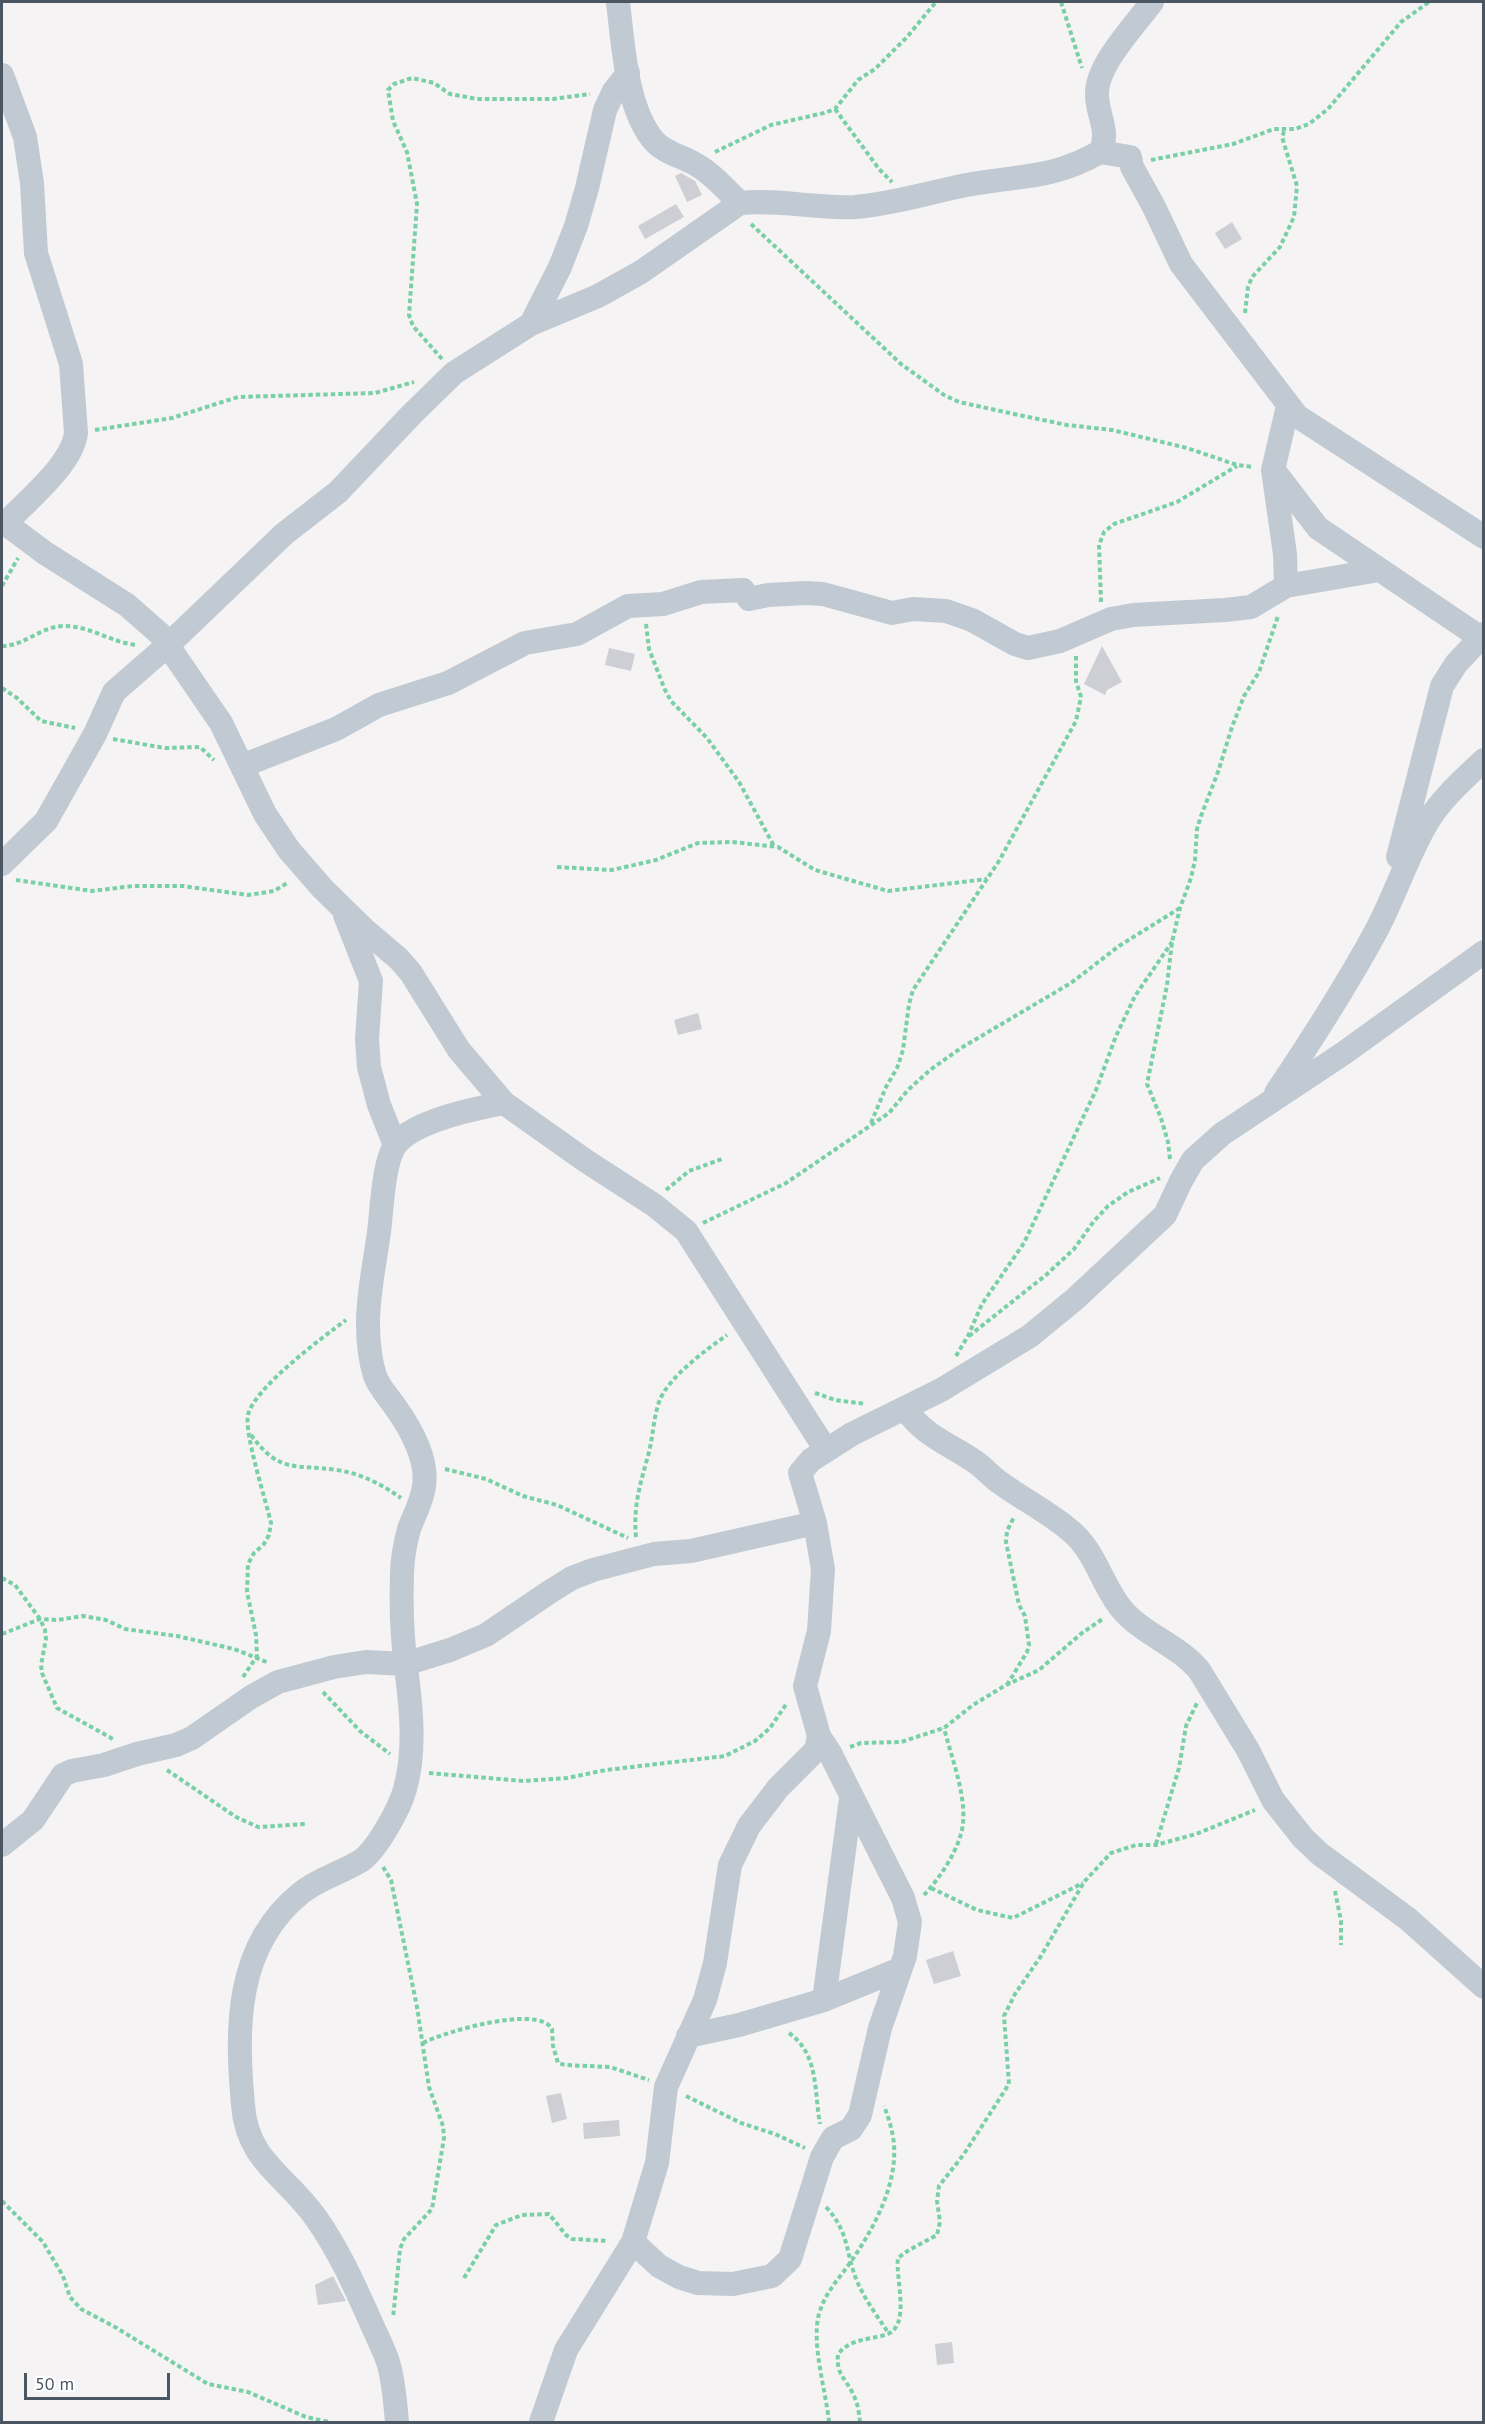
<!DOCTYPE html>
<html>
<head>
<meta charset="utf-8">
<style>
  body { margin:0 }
  #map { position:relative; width:1485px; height:2424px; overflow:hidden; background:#f5f3f3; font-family:"PT Sans",sans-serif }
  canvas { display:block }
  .frame { position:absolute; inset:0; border:3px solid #4a5661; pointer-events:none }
  .scale { position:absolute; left:24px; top:2373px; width:146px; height:27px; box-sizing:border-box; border:3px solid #4a5661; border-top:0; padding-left:8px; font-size:18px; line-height:21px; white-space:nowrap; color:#4a5661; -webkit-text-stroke:4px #fff; paint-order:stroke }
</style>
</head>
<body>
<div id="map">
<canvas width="1485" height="2424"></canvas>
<div class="frame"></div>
<div class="scale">50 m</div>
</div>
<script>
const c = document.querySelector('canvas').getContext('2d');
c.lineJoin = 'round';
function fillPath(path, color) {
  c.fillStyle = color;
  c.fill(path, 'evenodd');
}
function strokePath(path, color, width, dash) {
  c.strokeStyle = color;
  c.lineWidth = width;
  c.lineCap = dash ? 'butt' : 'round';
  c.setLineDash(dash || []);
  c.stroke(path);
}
const building = new Path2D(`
  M681,173L695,181L702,195L687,202L675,176Z
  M676,204L684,217L645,239L638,226Z
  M1232,222L1242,239L1225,249L1215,233Z
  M1102,646L1122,682L1107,690L1105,695L1084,684Z
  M609,648L635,654L631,671L605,665Z
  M698,1013L702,1029L678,1035L674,1020Z
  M953,1951L961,1976L934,1984L926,1960Z
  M561,2093L567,2119L552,2123L546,2096Z
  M619,2120L620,2136L584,2139L583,2123Z
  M333,2276L346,2301L318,2305L315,2285Z
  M952,2342L954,2363L937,2365L935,2344Z`);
const path = new Path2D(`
  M1061,2L1082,68
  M835,109L879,169L892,182
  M715,152L771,125L824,113L835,109L858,80L875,69L907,37L936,2
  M1151,160L1233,144L1274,129H1295L1309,124L1328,109L1401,22L1429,2
  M751,224L901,364L944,395L959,402L1014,414L1067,425L1112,430L1187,448L1237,465L1254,467
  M1245,313L1248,287L1252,277L1280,247L1294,217L1297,186L1282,137L1285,129
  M442,359L413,326L409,315L417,204L407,152L393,121L388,90L394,84L412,78L434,83L450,94L477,99H553L590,94
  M95,430L172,418L238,397L375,393L414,382
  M2,586L18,558
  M1101,602L1099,545L1104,532L1114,524L1177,502L1237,466
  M646,624L649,649L665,690L671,701L707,738L739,782L774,846
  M2,646C25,646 41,626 64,626C91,626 112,643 137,645
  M2,688L17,698L41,721L75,728
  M113,739L165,748L200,747L214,760
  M557,867L612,870L656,860L698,843L732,842L778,847L815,870L888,891L987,879
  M16,880L92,891L133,886H182L248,895L274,891L289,882
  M871,1123L886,1087L897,1068L903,1050L909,1004L913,990L999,861L1076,721L1081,697L1076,681V655
  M1170,1159L1168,1142L1161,1118L1147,1084L1167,985L1172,942L1180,908L1191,878L1195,860L1197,829L1201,816L1218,772L1232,727L1244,696L1259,672L1278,616
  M666,1190L689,1171L722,1159
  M703,1223L786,1183L889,1113L908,1090L930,1070L961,1048L1071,983L1119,946L1180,908
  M969,1336L1046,1275L1074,1249L1094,1221L1108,1206L1128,1192L1160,1178
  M956,1356L968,1336L982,1304L1024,1243L1096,1090L1116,1036L1135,996L1172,942
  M815,1393L835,1400L866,1404
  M251,1435C280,1474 294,1464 337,1470C362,1474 381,1484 401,1498
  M445,1469L486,1479L523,1496L557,1505L628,1538
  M636,1537C633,1508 640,1484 648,1456C653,1438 653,1420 659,1402C668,1377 706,1350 727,1335
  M2,1578L15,1585L40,1619L45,1630L46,1639L41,1665L42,1673L57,1708L113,1739
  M2,1634L40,1619L57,1620L83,1616L106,1620L125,1629L177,1636L234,1649L269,1663
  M243,1677L257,1656L256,1635L247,1592L248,1564L254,1553L264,1544L269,1535L271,1523C266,1501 244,1433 248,1415C254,1388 323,1337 346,1320
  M1007,1685L1027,1652L1029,1645L1025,1616L1019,1605L1006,1542L1007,1531L1014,1517
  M323,1692L360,1731L390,1754
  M850,1747L861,1743L901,1742L944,1728L973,1705L1006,1685L1039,1670L1082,1633L1104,1618
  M167,1770L236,1817L258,1827L305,1824
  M429,1773L523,1781L567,1778L606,1770L725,1756L755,1741L770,1728L787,1703
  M1156,1844L1179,1768L1186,1726L1197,1703
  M383,1867L391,1880L417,2007L429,2087L443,2126L444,2138L432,2209L404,2239L400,2249L393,2318
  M931,1888L977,1910L1013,1918L1083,1883
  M1335,1891L1341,1921V1945
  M924,1895C940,1878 961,1847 963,1823C966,1794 951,1756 944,1728
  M789,2033C819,2054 814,2091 820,2124
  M423,2043C444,2032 538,2004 552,2029L553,2046L558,2063L565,2065L610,2067L649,2080
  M686,2096L741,2123L775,2134L805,2148
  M2,2201L43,2242L63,2276L70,2297L81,2309L115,2327L208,2384L248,2392L306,2417L329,2422
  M826,2207C850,2233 845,2252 857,2281C865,2300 878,2317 889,2334
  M464,2278L496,2225L522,2215L549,2214L566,2235L572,2239L608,2241
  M829,2422C826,2391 811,2344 819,2314C825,2292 840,2278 852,2260C874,2228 897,2185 894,2145C893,2132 889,2119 884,2106
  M860,2422C859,2413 858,2403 853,2394C845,2377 836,2375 838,2354C850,2339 867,2340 885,2335C912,2328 895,2279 898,2258L909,2250L937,2235L940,2222L937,2201L939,2186L964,2154L1009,2084L1004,2016L1015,1994L1041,1956L1084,1882L1111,1853L1136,1845H1156L1196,1834L1255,1810`);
const minor = new Path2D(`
  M618,2C623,43 626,110 655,142C664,152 683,157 695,164C712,173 726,190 740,203
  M2,75L25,137L32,183L36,253L71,364L76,433C72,465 27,500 6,523
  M1100,152C1111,131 1096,114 1097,93C1097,64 1136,24 1152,2
  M531,324L560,267L576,226L587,188L605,110L614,91L628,73
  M1275,472L1318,528L1484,640
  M2,521L45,553L127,605L160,634L221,723L265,814L289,850L323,889L366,931L399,959L411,973L459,1050L504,1103L586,1161L654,1205L686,1231L826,1450
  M1286,586L1379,570
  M243,769L252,762L336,729L379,705L448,683L525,643L577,634L628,606L663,604L701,592L743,590L749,599L768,595L806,593L823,594L892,613L913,609L946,611L972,620L1015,644L1028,648L1060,641L1111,619L1133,615L1225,610L1251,607L1286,586L1285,554L1273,470L1288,406
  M1398,857L1442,686L1456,664L1484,634
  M2,864L46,821L95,734L114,692L168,645L284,534L338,492L412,414L454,373L531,324L598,296L641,272L740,203C779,199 817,209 855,207C895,204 933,191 972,184C1024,175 1052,179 1100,152L1130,157L1132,167L1153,205L1181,264L1297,416L1484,537
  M345,915L371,981L367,1039L369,1067L379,1105L395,1145
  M1276,1093C1311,1041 1345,988 1375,933C1395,896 1407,856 1428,821C1443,797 1464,779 1484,760
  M905,1409C927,1438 946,1442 974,1461C983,1467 990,1475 999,1482C1021,1498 1046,1511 1067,1528C1095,1549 1100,1581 1120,1607C1141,1634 1177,1644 1199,1670L1248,1750L1273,1800L1303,1838L1320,1854L1408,1919L1484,1987
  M2,1845L33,1820L63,1775L72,1771L104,1765L137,1754L176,1745L192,1738L251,1697L278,1682L334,1667L366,1662L405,1664L450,1650L486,1635L551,1591L572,1578L593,1570L654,1554L691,1551L815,1523
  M824,2000L851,1798
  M688,2036L739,2025L824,2000L900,1969
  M633,2242L659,2266L679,2277L698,2283L733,2284L772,2276L790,2259L822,2157L833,2138L851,2129L860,2115L880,2028L905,1956L910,1922L903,1898L830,1753L819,1736
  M397,2422C395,2402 394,2381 388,2362C384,2350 378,2338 373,2327C356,2289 340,2252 316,2218C287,2176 247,2162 243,2105C236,2028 235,1946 301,1893C319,1878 342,1873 362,1860C377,1849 400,1808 405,1789C416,1750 411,1706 406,1667C402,1637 401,1605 402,1575C402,1559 405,1544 409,1529C414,1515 422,1502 424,1486C428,1460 411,1429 396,1408C389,1397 380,1389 375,1376C370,1360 368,1341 368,1323C368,1293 375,1262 379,1232C382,1210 383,1159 397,1143C417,1120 475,1109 504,1103
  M541,2422L566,2350L633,2242L657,2163L666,2087L705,2000L715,1963L730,1865L749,1826L778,1788L816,1750L819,1736L805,1686L819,1631L823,1569L815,1523L800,1473L811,1460L852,1434L941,1390L1030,1336L1075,1299L1165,1215L1181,1181L1193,1160L1222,1134L1344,1053L1484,952`);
fillPath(building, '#cdcfd5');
strokePath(path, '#7ad0a6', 4, [4.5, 3]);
strokePath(minor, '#c1cad2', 24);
</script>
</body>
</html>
